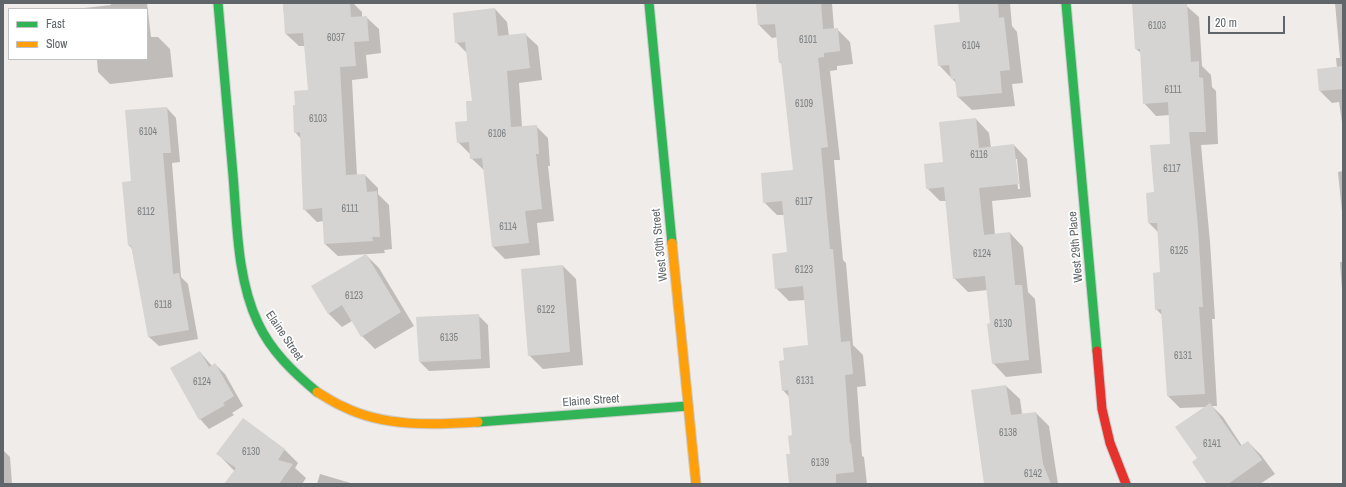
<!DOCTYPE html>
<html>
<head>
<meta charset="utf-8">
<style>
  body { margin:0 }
  #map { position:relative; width:1346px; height:487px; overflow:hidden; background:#efece9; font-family:"Archivo Narrow",sans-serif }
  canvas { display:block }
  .frame { position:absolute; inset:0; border:4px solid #5f6568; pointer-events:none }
  .legend { position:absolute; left:8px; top:8px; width:140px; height:52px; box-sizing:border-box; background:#fff; border:1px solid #bfc1c3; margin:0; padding:5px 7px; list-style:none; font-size:12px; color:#5f6568 }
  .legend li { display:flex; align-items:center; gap:8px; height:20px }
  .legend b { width:20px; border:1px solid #bfc1c3 }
  .scale { position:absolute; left:1208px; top:16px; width:77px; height:18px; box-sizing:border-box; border:2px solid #5f6568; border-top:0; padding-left:5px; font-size:12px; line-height:14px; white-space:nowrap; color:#5f6568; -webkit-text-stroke:3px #fff; paint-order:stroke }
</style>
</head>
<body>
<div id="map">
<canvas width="1346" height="487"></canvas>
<div class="frame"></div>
<ul class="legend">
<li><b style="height:5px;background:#30b455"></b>Fast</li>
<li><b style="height:5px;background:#ff9f0a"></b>Slow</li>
</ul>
<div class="scale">20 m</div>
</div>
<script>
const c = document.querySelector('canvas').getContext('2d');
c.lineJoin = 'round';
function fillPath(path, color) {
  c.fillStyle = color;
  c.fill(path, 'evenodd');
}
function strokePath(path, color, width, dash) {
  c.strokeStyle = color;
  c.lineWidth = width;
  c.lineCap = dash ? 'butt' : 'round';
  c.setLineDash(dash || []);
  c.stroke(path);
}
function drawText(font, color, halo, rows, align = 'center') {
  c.font = font + ' "Archivo Narrow",sans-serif';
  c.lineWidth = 3.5;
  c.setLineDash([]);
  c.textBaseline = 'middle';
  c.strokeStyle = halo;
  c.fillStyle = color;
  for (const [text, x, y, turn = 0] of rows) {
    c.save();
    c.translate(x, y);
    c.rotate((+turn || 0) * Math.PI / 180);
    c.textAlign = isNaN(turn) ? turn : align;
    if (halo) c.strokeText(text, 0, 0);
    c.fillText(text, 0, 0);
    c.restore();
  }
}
const shadow = new Path2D(`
  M110,3H147L151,37H158L170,49L173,77L110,84L98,72L97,59H147V9H75L111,5Z
  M283,3H353L362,12V17H366L379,29L381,53L366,55L368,78L352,80L357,176L365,175L378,188V194L389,205L392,249L384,250L385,253L338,256L325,244L324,221L317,222L304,209L301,139L295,132L296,106L309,91L305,46H299L286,34Z
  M757,3H832L834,29H837L850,42L853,64L837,66V70L830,71L840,160H834L843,260L846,263L853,345L863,355L866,386L857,387L862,456L864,457L867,484H790L793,436L789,397L783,390L785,361L809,346L805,300L789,301L776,288L788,253L785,215H777L764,202L794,171L782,64L779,62L777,37L772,38L759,25Z
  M959,3H1010L1012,26L1017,32L1023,83L1012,84L1015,106L972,110L958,97L957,84L939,65L961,23Z
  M1133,3H1183L1199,17L1202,66L1211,75L1212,87L1216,91L1218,144L1201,145L1210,242L1215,319H1212L1217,406H1212L1223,417L1242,446L1248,442L1261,455L1275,474L1260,484H1208L1198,459L1206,407L1180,408L1168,396L1162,315L1156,309L1161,273L1158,232L1149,223L1156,193L1171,144L1170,115L1156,116L1144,103L1141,53L1136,49Z
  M1335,3H1343V129L1339,102L1332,103L1320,91L1337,68L1336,58H1340Z
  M495,9L507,22L509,36L525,34L538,46L542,80L519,83L522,127L536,126L548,138L550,166H548L554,221L537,223L540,255L505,259L493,247L485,171L471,158L470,154L458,142L469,122L473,102L468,54L456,42Z
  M167,108L176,118L180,162L172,163L181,277L188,284L198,339L159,346L149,337L132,249L129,245L132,182Z
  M976,119L989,133L991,148L1014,145L1027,159L1031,197L992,201L995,235L1010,233L1023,247L1028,292L1035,299L1042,373L1006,377L993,363L988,290L968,292L954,278L947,201H940L927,188ZM1015,159H1017L1020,189H1018Z
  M1343,171V222L1338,172Z
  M366,255L379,268L414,326L375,349L362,336L352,321L342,327L329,314L313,287Z
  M1340,262H1343V290L1342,289Z
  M563,266L576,279L583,365L543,369L529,355Z
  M478,315L488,325L490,368L429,371L420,362Z
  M200,352L212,366L215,364L225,374L243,406L232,413L234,415L209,429L200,419Z
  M1006,386L1020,399L1022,414L1036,413L1049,426L1058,484H985L973,390Z
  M243,419L285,450L298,463L295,468L306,478L302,484H247L218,454Z
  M3,450L10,457L12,484H3Z
  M320,474L354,484H317Z`);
const building = new Path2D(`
  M294,3H350L351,17L367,16L369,41L354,42L356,66L340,67L346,175L365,174L367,192L377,191L380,237H372L373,241L324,244L322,208L303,210L300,132L294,133L293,105H295L294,91L308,90L303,33L285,34L283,4Z
  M756,3H821L823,29L838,28L840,51L824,53V57L818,58L828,147L821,148L830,249H833L841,342L850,341L853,374L845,375L850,444L851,443L854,472L836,474V484H789L786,454H790L788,436L792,435L788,390L782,391L779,361L784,360L783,348L808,345L803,286L775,289L772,254L787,252L782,201L763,203L761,173L793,170L781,62H779L775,24L758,25Z
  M958,3H998L999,18L1004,17L1010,70L1000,71L1002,93L957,97L955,79H951L949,65L938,66L934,25L960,22Z
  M1132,3H1187L1191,62L1199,61V77L1203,78L1206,132H1189L1198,228L1203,307H1199L1205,394L1167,396L1161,309L1155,310L1153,273L1160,272L1157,223H1148L1146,193L1154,192L1150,145L1170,144L1168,102L1143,104L1140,49H1135Z
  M495,8L498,36L526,33L530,68L507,71L511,127L537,125L539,154H536L542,209L525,211L529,243L492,247L482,158L470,159L469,142L457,143L455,122L467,121L466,101H472L465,42L455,43L453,13Z
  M1343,66V89L1319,91L1317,69Z
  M167,107L171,153H163L173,274L179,273L189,330L148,337L131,245L128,246L122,182L131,181L125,110Z
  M976,118L979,148L1014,144L1019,184L979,188L984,235L1010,232L1015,285H1022L1029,360L992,364L987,324L990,323L985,276L953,279L944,187L926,189L924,164L943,162L939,122Z
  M366,254L401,312L361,337L342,305L328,314L311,286Z
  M563,265L570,352L528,356L521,269Z
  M479,314L481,359L419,362L416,317Z
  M200,351L209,367L215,363L234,396L223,403L225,405L199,420L170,368Z
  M1006,385L1011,415L1036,412L1043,464L1051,484H984L971,390Z
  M1210,403L1240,446L1248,441L1262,460L1228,484H1207L1192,462L1197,458L1175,427Z
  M243,418L285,449L278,460L293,464L279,484H224L236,468L216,454Z`);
const fast = new Path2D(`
  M218,3C223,60 228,118 233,175C237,223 237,279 258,323C271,351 293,372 317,392
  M649,3L672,243
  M1066,3L1097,351
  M478,422L688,406`);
const slow = new Path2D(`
  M672,243L696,484
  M317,392C326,397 334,403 344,407C384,427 434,425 478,422`);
const jam = new Path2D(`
  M1097,351L1102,409L1110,443L1126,484`);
const numberNames = [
  ["6103",1157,26],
  ["6037",336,38],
  ["6101",808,40],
  ["6104",971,46],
  ["6111",1173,90],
  ["6109",804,104],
  ["6103",318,119],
  ["6104",148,132],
  ["6106",497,134],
  ["6116",979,155],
  ["6117",1172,169],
  ["6117",804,202],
  ["6111",350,209],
  ["6112",146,212],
  ["6114",508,227],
  ["6125",1179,251],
  ["6124",982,254],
  ["6123",804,270],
  ["6123",354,296],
  ["6118",163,305],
  ["6122",546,310],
  ["6130",1003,324],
  ["6135",449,338],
  ["6131",1183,356],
  ["6131",805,381],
  ["6124",202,382],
  ["6138",1008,433],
  ["6141",1212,444],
  ["6130",251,452],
  ["6139",820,463],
  ["6142",1033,474]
];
const streetNames = [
  ["West 30th Street",660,245,-96],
  ["West 29th Place",1076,247,-95],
  ["Elaine Street",284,336,56],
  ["Elaine Street",591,401,-4]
];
fillPath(shadow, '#0003');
fillPath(building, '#d6d4d3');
strokePath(fast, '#cacbca', 11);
strokePath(slow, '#cacbca', 11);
strokePath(jam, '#cacbca', 11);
strokePath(fast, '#30b455', 9);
strokePath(slow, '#ff9f0a', 9);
strokePath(jam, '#e5322d', 9);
drawText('10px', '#7e8284', null, numberNames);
drawText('12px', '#5f6568', '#fff', streetNames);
</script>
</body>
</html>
